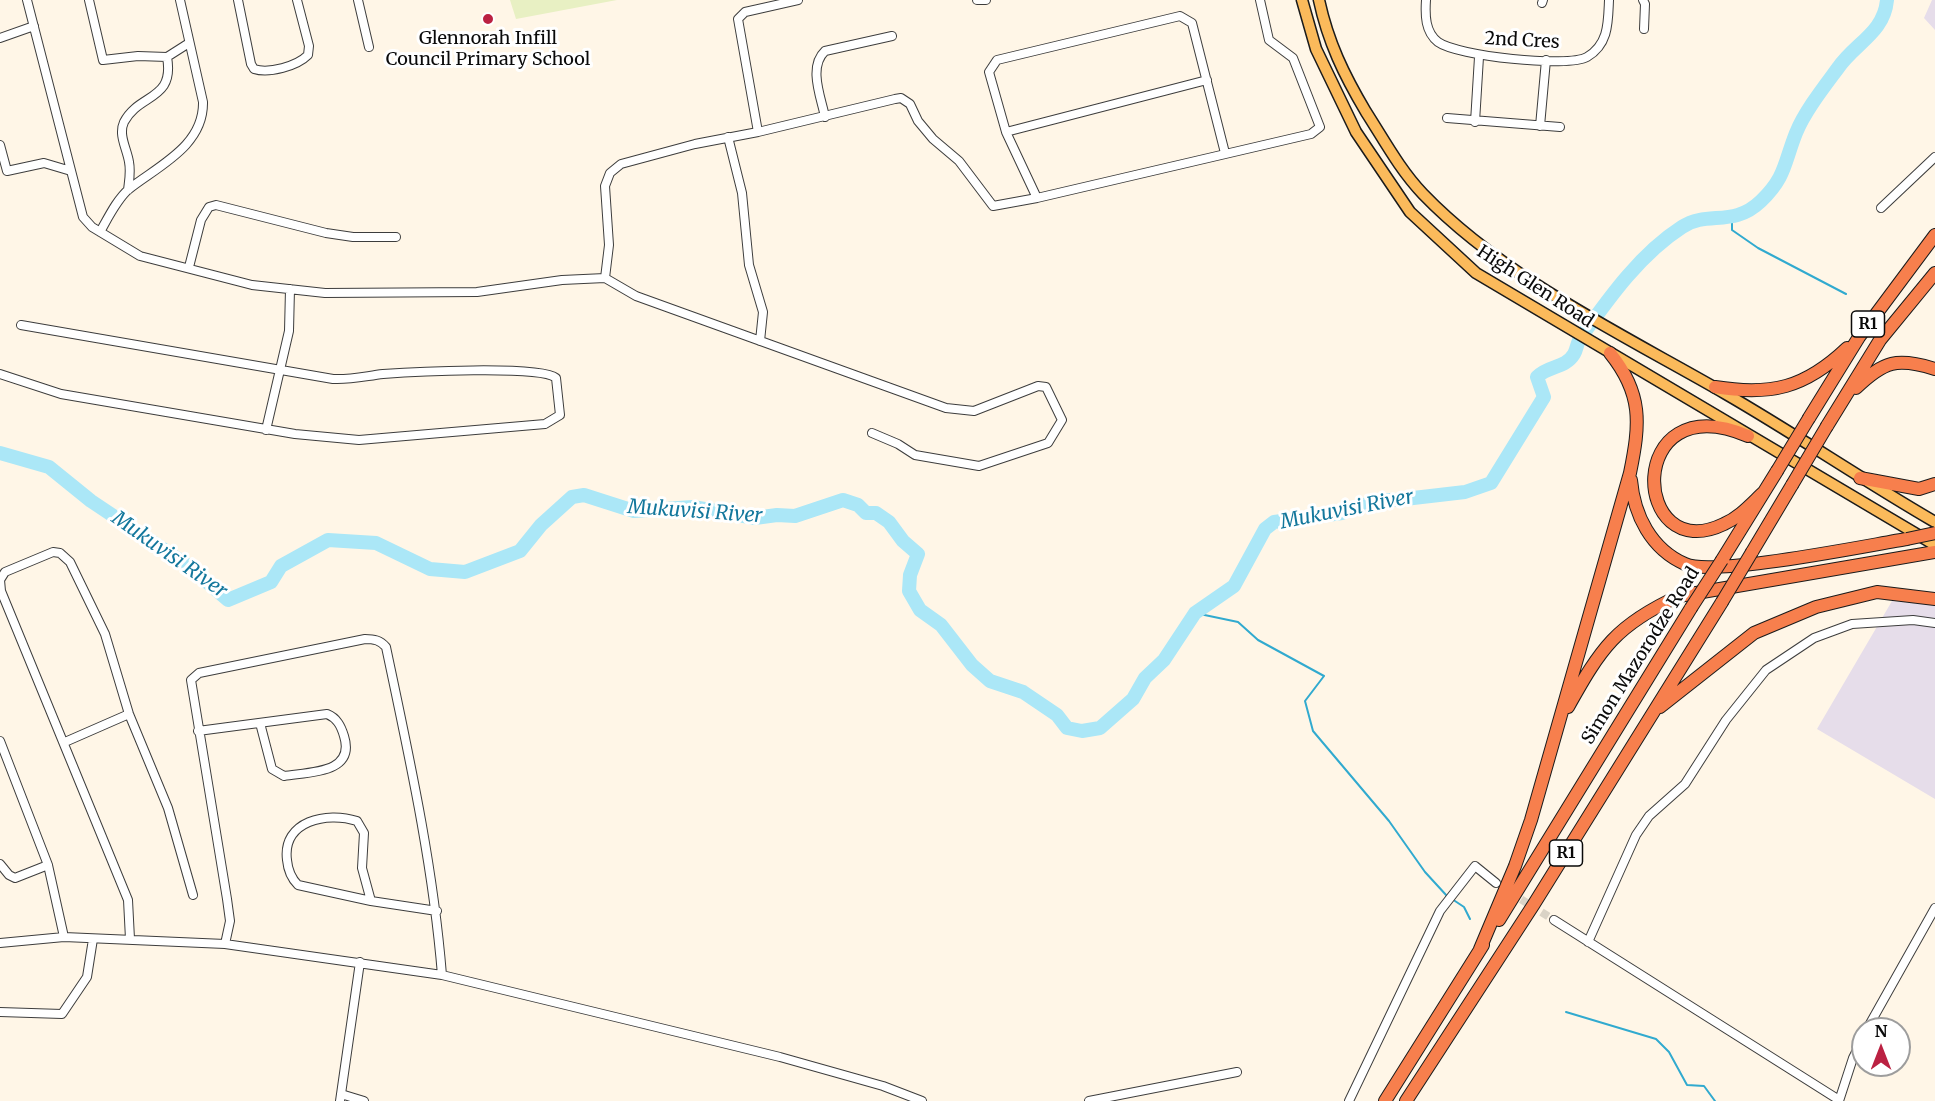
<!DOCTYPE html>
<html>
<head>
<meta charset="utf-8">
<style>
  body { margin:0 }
  #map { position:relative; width:1935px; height:1101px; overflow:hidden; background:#fff6e7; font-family:Merriweather,serif }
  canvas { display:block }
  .north { position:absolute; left:1851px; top:1017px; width:60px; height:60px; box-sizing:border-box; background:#fff; border:2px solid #9d9d9d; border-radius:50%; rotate:0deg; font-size:16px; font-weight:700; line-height:24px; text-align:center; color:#0a0a0a }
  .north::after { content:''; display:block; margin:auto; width:21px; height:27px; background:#bb2142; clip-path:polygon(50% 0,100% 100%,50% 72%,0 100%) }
</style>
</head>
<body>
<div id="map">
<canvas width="1935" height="1101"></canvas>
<div class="north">N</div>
</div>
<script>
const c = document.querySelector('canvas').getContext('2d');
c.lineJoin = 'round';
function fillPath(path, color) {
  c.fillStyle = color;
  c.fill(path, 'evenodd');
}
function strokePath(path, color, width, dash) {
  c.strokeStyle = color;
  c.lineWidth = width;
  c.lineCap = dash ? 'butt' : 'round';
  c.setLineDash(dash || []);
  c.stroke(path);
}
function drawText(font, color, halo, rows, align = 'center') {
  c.font = font + ' Merriweather,serif';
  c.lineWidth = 6;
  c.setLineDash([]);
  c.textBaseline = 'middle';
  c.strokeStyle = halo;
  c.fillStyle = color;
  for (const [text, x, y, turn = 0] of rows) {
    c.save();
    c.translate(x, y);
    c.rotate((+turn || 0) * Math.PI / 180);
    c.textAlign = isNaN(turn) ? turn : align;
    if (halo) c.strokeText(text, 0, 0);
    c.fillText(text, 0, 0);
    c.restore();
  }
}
const industrial = new Path2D(`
  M1932,0H1935V30L1924,18Z
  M1892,601L1935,605V799L1817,729Z`);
const pitch = new Path2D(`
  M510,0H617L516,19Z`);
const stream = new Path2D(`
  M1732,218V230L1758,248L1846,294
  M1195,613L1238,622L1258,640L1324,676L1305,701L1313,731L1389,821L1425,872L1447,896
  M1452,899L1464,907L1470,919
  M1566,1012L1656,1039L1669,1052L1687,1085L1704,1086L1715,1101`);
const river = new Path2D(`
  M0,453L49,467L91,501L187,565L228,600L271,582L281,566L328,540L376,543L430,569L465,572L520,551L541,525L572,497L584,495L634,511L693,507L755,518L777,515L795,516L843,500L858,505L866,513H876L889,522L903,541L918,554L910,575L909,591L920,610L941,625L972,665L990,681L1023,692L1057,715L1067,728L1082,731L1100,728L1133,699L1145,678L1164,660L1195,613L1234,586L1265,529L1274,522L1342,513L1378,500H1396L1465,492L1491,483L1544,397L1537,377C1548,365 1565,369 1574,354C1577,349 1577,342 1581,337C1609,298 1640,254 1682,227C1708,210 1733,228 1761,201C1786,177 1784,163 1796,133C1805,111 1824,87 1838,68C1855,43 1884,33 1887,0`);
const minorTunnel = new Path2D(`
  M1511,893L1554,920`);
const minor = new Path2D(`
  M27,0L83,217L92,227L140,256L252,285L325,293L477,292L562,280L605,278L636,296L946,408L974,411L1038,386L1046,387L1062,420L1048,443L979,466L915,455L898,444L872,433
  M89,0L103,60L138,56L167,57L189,43
  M238,0L251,64L254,69C269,74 297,66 308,55L309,46L297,0
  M358,0L369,47
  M977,0H986
  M1426,0C1425,15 1425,32 1438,42C1457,56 1568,68 1587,57C1609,44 1608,22 1609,0
  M1643,0L1645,4L1644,29
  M1542,3L1543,0
  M0,38L34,26
  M825,117C821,97 808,67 825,51L892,36
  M1447,118L1560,127
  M1475,122L1479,57
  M1540,126L1546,60
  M758,132L738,19L745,12L798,0
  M1006,132L1207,80
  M728,137L742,193L749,265L763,312L760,341
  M0,145L7,171L44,163L71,171
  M1225,153L1192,23L1180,16L997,60L989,72L1006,132L1037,198L1311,134L1320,127L1293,58L1269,40L1260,0
  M128,190C129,181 131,172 129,162C127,149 118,135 124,122C139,93 175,101 167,57
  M1881,208L1935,157
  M100,232C108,218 117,199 129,189C158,166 204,146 203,102L180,0
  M189,267L201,220L209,207L216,205L326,233L353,237H396
  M605,278L609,245L605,186L610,173L621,164L695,144L758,132L895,99L901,98L910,104L918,121L933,139L959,161L993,206L1037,198
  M0,374L61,394L295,434L359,440L545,424L560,415L556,378C540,365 409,372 383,374C366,376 350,380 333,379L21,325
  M266,430L289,331L290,289
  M198,731L327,714C337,718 341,726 344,736C356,774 308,772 284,776L272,769L260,723
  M0,741L48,865L64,937
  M65,742L129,714
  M0,864L9,875L15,878L48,865
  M371,901L362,868L364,833L357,821C327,811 282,821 287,860C288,871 291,878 298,885L371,901L437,911
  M1554,920L1839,1100
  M130,939L128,900L1,591L0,580L5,572L53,552L60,553L70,562L105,634L129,714L168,808L193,895
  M1588,942L1636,835L1649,816L1685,784L1726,720L1766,670L1814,638L1852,624L1913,620L1935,623
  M0,943L64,937L225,944L442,975L780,1057L883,1086L922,1101
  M225,944L230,921L227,899L191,680L199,673L365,639C374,639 380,640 386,647C409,756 433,864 442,975
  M0,1012L62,1014L87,977L93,939
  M1867,1029L1935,908
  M341,1094L364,1101
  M340,1101L360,962
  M1089,1101L1237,1072
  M1349,1101L1440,911L1475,866L1496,883
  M1839,1101L1853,1058L1863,1038`);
const major = new Path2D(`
  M1302,0L1316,49L1356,132L1410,212L1476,273L1935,545
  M1319,0C1328,42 1344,75 1366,112C1384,140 1400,170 1423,194C1505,279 1624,335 1726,394C1797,435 1864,481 1935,522`);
const highway = new Path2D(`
  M1715,387C1771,396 1805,388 1847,348
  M1856,388C1884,361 1897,357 1935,369
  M1809,418L1859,337L1935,235
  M1827,426L1880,340L1935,273
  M1748,436C1623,383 1631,569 1724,524C1740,517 1751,504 1764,492
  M1860,478L1919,489L1935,484
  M1631,480C1634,515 1651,549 1685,564C1713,577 1869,545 1907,539
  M1752,552L1792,485
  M1722,560L1777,471
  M1568,707C1601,648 1616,625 1679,596L1935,552
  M1660,707L1754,633L1816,607L1877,592L1935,599
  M1499,920L1691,608
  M1480,949L1515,866L1531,820L1630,473C1640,424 1643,394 1610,353
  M1385,1101L1483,945
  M1406,1101L1534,904L1722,602`);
const highwayBridge = new Path2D(`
  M1777,471L1809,418
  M1792,485L1827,426
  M1907,539L1935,533
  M1722,602L1752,552
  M1691,608L1722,560`);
const markers = [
  [488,19,6,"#bb2142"]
];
const shields = [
  [1868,324,33],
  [1566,853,33]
];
const shieldNames = [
  ["R1",1868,324],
  ["R1",1566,853]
];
const poiNames = [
  ["Glennorah Infill",488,39],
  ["Council Primary School",488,60]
];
const streetNames = [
  ["2nd Cres",1522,41,3],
  ["High Glen Road",1535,287,33],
  ["Simon Mazorodze Road",1641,656,-58]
];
const waterNames = [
  ["Mukuvisi River",1347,510,-11],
  ["Mukuvisi River",695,512,4],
  ["Mukuvisi River",169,555,35]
];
fillPath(industrial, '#e6ddea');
fillPath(pitch, '#e8f0c3');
strokePath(stream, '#31aacf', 2);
strokePath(river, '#abe7f7', 14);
strokePath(minorTunnel, '#dad3c6', 8, [8, 4]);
strokePath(minor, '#3d3d3d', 10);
strokePath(major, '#1b1b1b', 13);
strokePath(highway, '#1b1b1b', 14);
strokePath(minor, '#fff', 8);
strokePath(major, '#fbba5b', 10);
strokePath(highway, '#f77f4d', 12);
strokePath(highwayBridge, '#1b1b1b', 14, []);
strokePath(highwayBridge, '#f77f4d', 12);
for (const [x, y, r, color] of markers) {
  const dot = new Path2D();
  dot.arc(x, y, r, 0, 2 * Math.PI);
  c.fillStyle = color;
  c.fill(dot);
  strokePath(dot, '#fff', 2);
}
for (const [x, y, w] of shields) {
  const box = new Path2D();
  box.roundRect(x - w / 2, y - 13, w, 26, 4.5);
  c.fillStyle = '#fff';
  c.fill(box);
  strokePath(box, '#0a0a0a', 1.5);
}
drawText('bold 16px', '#0a0a0a', null, shieldNames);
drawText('18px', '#0a0a0a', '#fff', poiNames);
drawText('18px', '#0a0a0a', '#fff', streetNames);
drawText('italic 20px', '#13779c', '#fff', waterNames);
</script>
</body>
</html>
